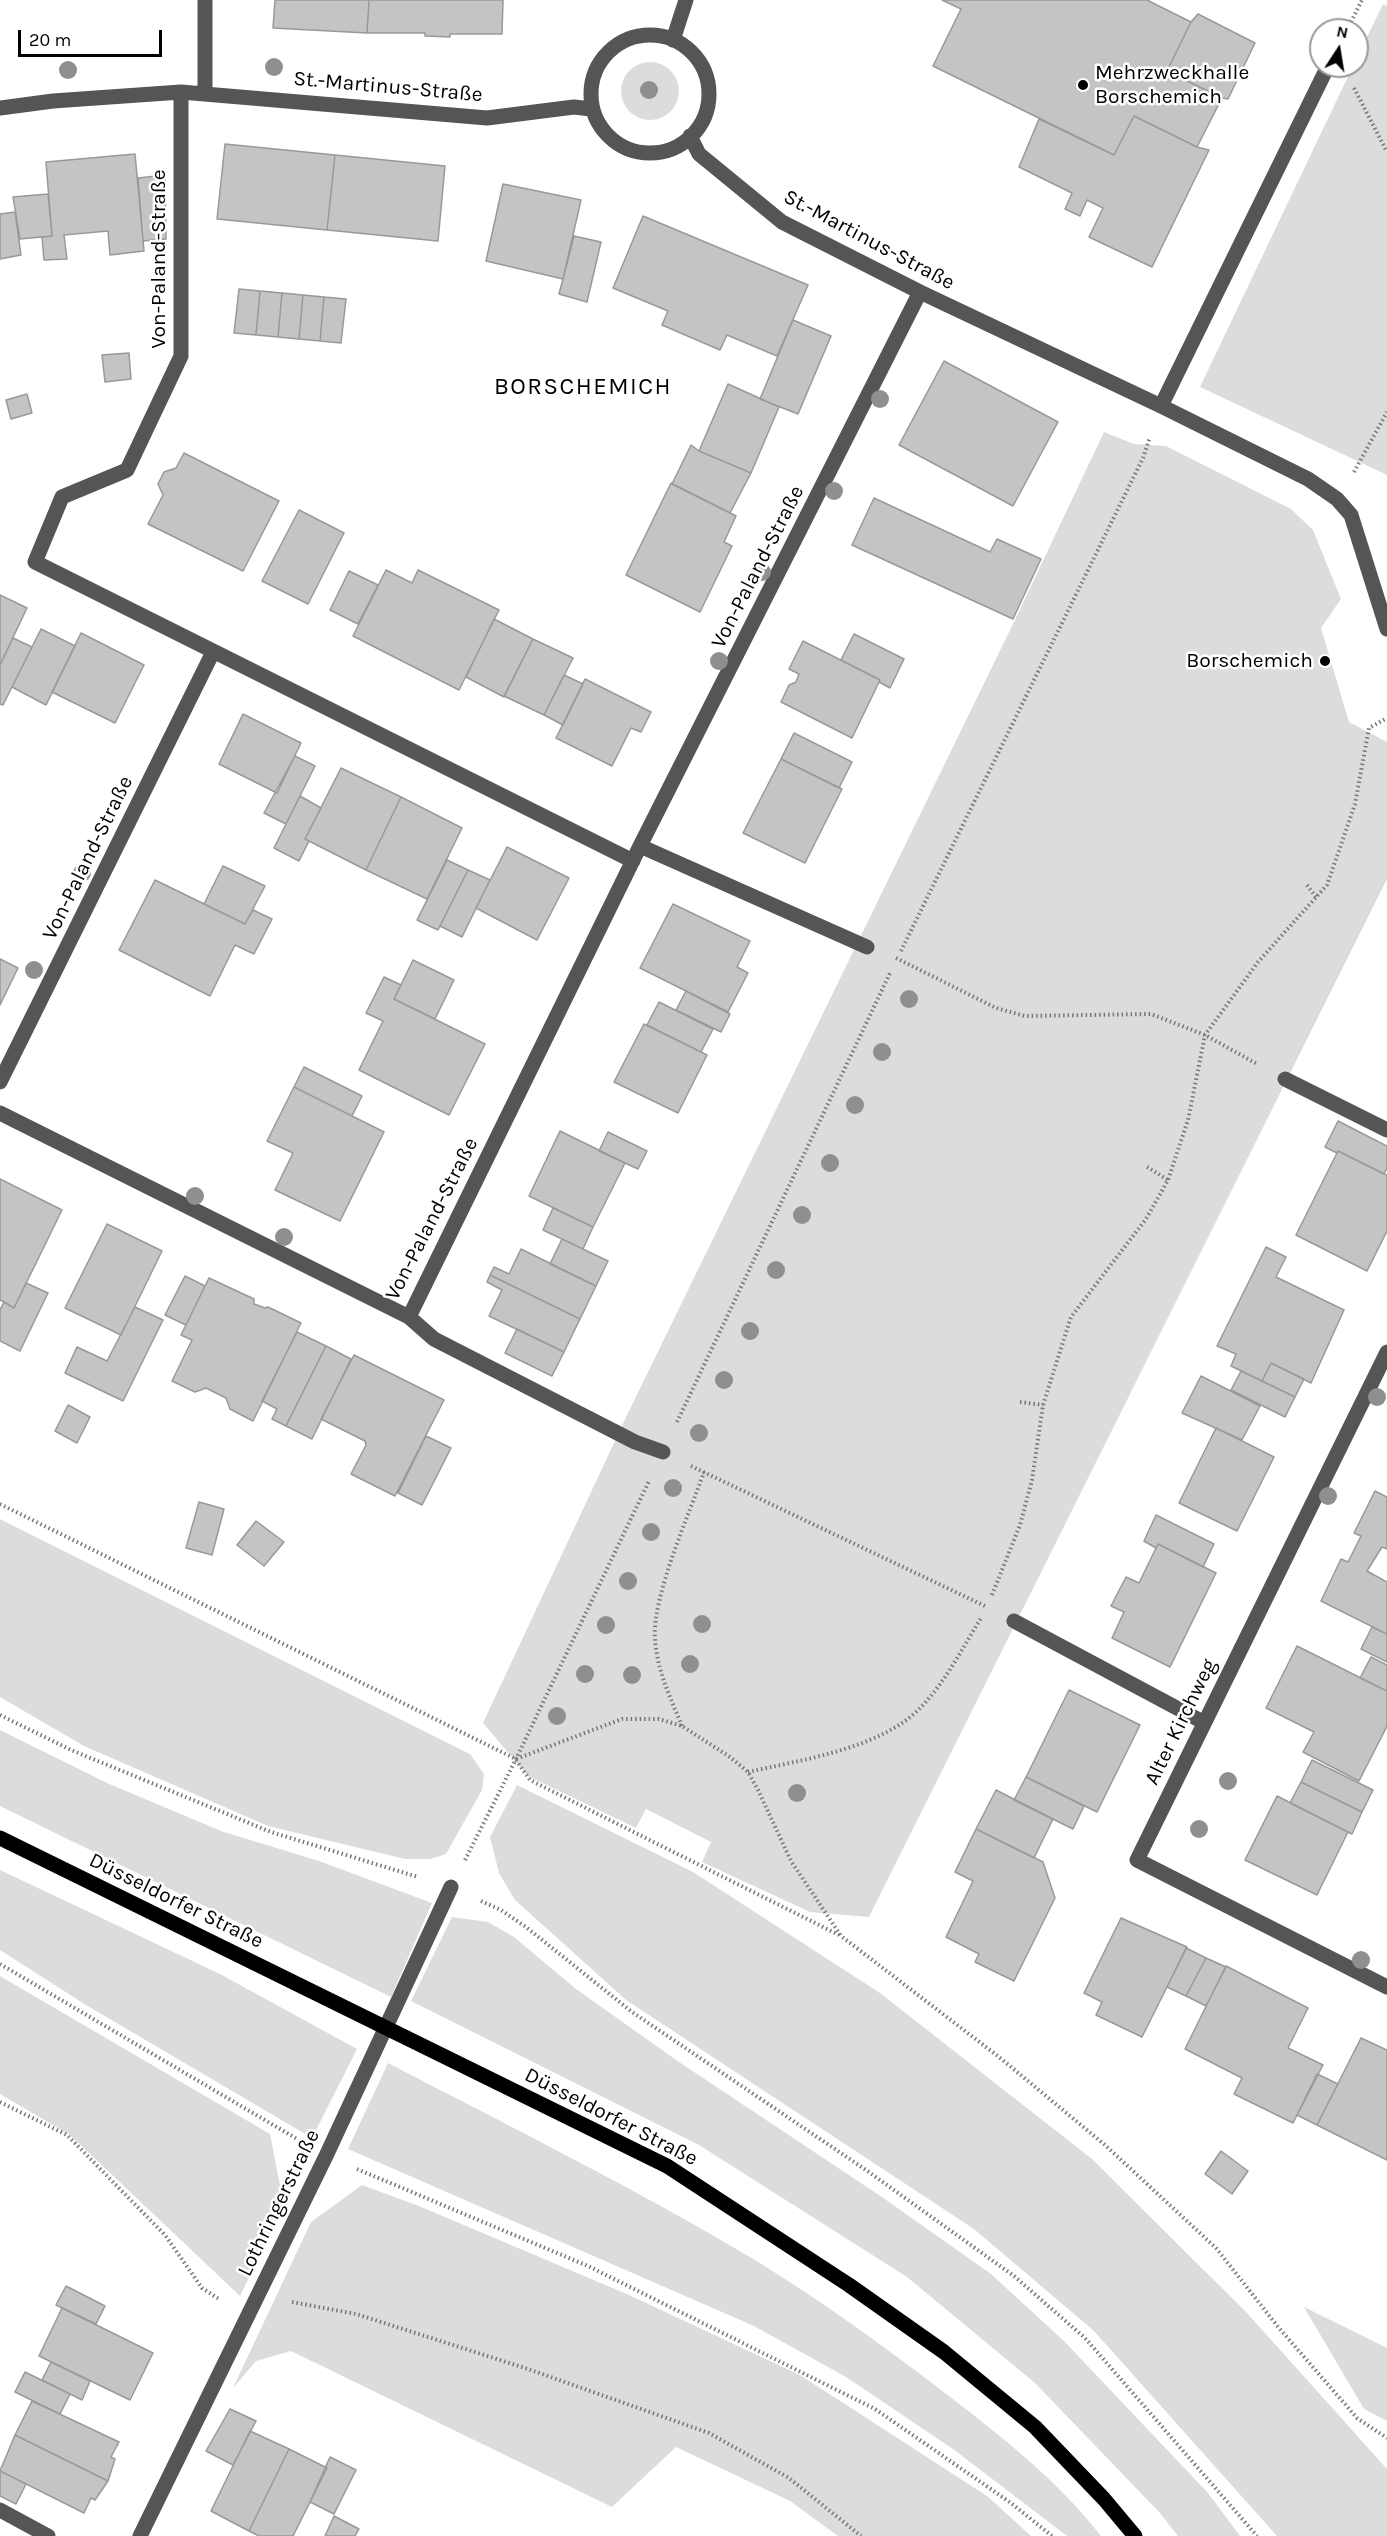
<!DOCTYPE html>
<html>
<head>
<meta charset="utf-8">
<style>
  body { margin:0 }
  #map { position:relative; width:1387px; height:2536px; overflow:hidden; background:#fff; font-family:Karla,sans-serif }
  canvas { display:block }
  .north { position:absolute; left:1309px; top:18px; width:60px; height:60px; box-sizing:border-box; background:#fff; border:2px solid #999; border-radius:50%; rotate:12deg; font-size:16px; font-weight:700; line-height:24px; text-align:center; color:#000 }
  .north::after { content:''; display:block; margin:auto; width:21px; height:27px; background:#000; clip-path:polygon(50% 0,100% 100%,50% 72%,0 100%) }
  .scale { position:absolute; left:18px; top:30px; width:144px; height:27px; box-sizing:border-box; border:3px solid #000; border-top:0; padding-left:8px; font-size:18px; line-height:21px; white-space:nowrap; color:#000; -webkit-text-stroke:4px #fff; paint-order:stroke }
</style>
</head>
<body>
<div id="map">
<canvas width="1387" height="2536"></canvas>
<div class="north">N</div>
<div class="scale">20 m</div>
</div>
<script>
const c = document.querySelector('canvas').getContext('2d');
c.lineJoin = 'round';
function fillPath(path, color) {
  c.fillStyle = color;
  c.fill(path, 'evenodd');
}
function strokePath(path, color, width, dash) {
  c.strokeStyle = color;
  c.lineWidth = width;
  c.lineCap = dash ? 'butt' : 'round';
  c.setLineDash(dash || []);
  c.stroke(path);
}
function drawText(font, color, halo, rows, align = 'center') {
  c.font = font + ' Karla,sans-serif';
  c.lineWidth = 5;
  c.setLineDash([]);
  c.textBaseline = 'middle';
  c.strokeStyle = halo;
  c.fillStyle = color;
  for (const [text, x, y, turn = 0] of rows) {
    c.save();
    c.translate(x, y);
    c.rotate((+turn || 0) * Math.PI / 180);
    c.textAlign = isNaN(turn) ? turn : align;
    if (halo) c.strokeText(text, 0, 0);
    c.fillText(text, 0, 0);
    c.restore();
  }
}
const green = new Path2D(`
  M1383,4L1387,6V475L1200,387L1353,66H1357V58Z
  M621 91a29 29 0 1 1 58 0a29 29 0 1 1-58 0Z
  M1104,432L1134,444L1166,446L1291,509L1313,530L1341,599L1321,628L1349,722L1387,742V879L869,1917L810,1912L702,1862L711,1842L646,1809L636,1828L528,1776L483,1723L628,1413L1012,626Z
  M0,1519L470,1754L484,1774L482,1790L446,1854L430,1859H405L268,1826L84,1746L0,1697Z
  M0,1730L107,1783L221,1831L319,1861L432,1903L391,1997L0,1806Z
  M517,1785L693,1872L880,1993L1092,2159L1247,2313L1387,2469V2536H1277L1094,2331L974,2229L626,2000L515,1900L499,1873L490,1837Z
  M0,1870L220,1974L357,2049L312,2138L86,2005L0,1950Z
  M452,1917L488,1922L514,1937L576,1989L679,2062L882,2197L991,2274L1064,2341L1208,2493L1240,2536H1178L1159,2512L1035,2383L907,2277L699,2145L411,2001Z
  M0,1976L270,2134L284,2206L240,2296L70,2135L0,2094Z
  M388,2063C511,2127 636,2189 755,2260C820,2300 881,2344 941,2390C997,2433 1057,2479 1101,2536H1067L953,2449L846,2377L754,2326L348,2149Z
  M362,2185L419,2206L629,2295L800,2375L987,2496L1031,2536H838L790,2501L676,2447L612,2507L291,2351L256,2361L233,2388L311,2222Z
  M1304,2307L1387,2348V2421L1364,2409Z`);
const building = new Path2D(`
  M275,0H369L367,33L273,28Z
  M369,0H503L502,34H450V37L425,36V33H367Z
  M942,0H1147L1191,22L1167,71L1222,98L1197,147L1134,116L1114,155L933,66L961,9Z
  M1198,14L1255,43L1228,99L1222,98L1167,71L1191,22Z
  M1134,116L1197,147L1209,150L1152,267L1089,237L1103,208L1087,200L1080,216L1065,209L1072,193L1019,167L1039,119L1114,155Z
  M225,144L335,155L327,230L217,219Z
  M135,154L144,251L110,255L108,231L64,235L67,259L44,260L42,237L52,236L46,162Z
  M335,155L445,166L438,241L327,230Z
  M165,175L166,239L143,241L138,178Z
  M503,184L581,200L563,279L486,261Z
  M48,194L52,236L20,239L13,197Z
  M15,212L21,255L0,259V214Z
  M643,216L808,285L777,356L727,335L720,350L662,325L668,311L613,288Z
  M574,236L601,242L587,302L559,294Z
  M239,289L260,291L256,335L234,333Z
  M260,291L282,293L278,337L256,335Z
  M282,293L303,295L299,339L278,337Z
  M303,295L324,297L320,341L299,339Z
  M324,297L346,299L341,343L320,341Z
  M793,320L831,336L798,414L760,399Z
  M129,353L131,379L105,382L102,355Z
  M944,361L1058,422L1013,506L899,445Z
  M728,384L779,407L751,473L699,451Z
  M27,394L32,413L11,419L6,400Z
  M691,445L699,451L751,473L730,513L672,484Z
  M184,453L279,501L243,571L148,524L163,495L158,484L164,472L176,468Z
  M671,483L736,516L724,542L732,546L700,612L626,575Z
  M874,498L990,552L997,539L1041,559L1013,619L852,545Z
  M299,510L344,533L308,604L262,581Z
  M386,570L412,583L418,570L499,610L459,690L353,636Z
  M349,571L378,585L358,624L330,610Z
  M0,595L27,608L0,665Z
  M494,619L533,639L504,697L466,677Z
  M41,629L75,646L46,705L12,687Z
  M81,633L144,665L115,723L52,692Z
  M854,634L904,659L890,688L879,682L880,680L841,660Z
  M13,638L32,647L3,705L0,704V665Z
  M533,639L573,658L544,715L504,696Z
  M803,641L880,680L852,738L781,702L789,685L796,682L799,674L789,669Z
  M564,675L583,684L563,725L544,715Z
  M585,679L651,712L641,732L631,728L612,766L556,738Z
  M243,714L301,743L277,793L219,764Z
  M794,733L852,762L839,788L781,759Z
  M295,756L315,766L286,824L264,813Z
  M781,759L842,789L805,863L743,833Z
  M341,768L401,797L366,870L305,839Z
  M300,796L321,808L305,839L309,841L299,861L274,848Z
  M401,797L462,828L427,899L366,870Z
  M507,847L569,878L537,940L476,908Z
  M447,860L468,870L438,930L417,920Z
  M223,866L265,886L245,924L204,904Z
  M468,870L490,880L462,937L440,926Z
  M155,880L245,924L253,910L272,919L254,954L235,945L210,996L119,950Z
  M673,904L750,941L737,967L748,973L728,1012L640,968Z
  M0,959L18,968L0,1005Z
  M413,960L454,980L435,1019L394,999Z
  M384,977L401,985L394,999L485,1044L449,1115L359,1070L383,1021L366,1013Z
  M686,991L730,1014L721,1032L676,1010Z
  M659,1002L713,1029L701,1052L647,1025Z
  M644,1024L707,1055L678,1113L614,1082Z
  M304,1067L362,1096L352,1116L294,1087Z
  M294,1087L384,1132L340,1221L275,1190L293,1153L267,1141Z
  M1338,1121L1387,1146V1168L1384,1174L1338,1151L1337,1153L1325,1147Z
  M560,1131L625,1163L593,1227L529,1196Z
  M608,1132L647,1151L638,1169L599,1151Z
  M1338,1151L1387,1175V1231L1367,1271L1296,1235Z
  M0,1179L62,1210L14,1308L0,1300Z
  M553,1208L593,1227L583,1249L543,1230Z
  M107,1224L162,1251L121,1335L65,1308Z
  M562,1239L608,1261L596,1286L550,1264Z
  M1266,1247L1286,1257L1276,1277L1344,1310L1311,1383L1271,1363L1262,1381L1231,1366L1236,1354L1217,1346Z
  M521,1249L596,1286L580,1319L490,1275L494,1267L509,1274Z
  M490,1275L580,1319L564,1352L489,1316L502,1290L487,1282Z
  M185,1276L205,1286L186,1325L165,1315Z
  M209,1278L254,1299V1304L265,1308L268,1307L301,1323L253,1421L230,1409L226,1398L206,1388L195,1392L172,1381L192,1340L181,1335Z
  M26,1283L48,1293L20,1351L0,1341V1310L4,1302L14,1308Z
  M135,1307L163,1320L123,1401L65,1373L77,1347L107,1361Z
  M517,1329L564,1352L552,1376L505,1353Z
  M297,1332L326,1346L286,1426L272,1419L277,1409L262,1401Z
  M326,1346L351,1359L312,1439L286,1426Z
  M354,1355L444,1400L395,1496L351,1474L366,1445L365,1441L321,1419Z
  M1271,1363L1304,1379L1295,1397L1262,1381Z
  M1241,1371L1295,1397L1285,1417L1231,1390Z
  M1201,1376L1260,1406L1242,1440L1182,1413Z
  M68,1405L90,1417L77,1443L55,1431Z
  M1216,1428L1274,1457L1237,1531L1179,1503Z
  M426,1436L451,1448L422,1505L398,1493Z
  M1375,1491L1387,1497V1549L1382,1547L1367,1571L1387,1582V1634L1321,1601L1341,1559L1348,1562L1361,1536L1354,1533Z
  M199,1502L224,1509L212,1555L186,1548Z
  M1156,1515L1214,1544L1203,1567L1158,1544L1156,1548L1144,1541Z
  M256,1521L284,1542L264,1566L237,1545Z
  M1158,1544L1216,1573L1170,1667L1112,1638L1124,1612L1111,1606L1126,1577L1139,1583Z
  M1372,1627L1387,1634V1662L1361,1649Z
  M1297,1646L1387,1691V1726L1359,1781L1303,1752L1314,1732L1266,1708Z
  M1371,1657L1387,1665V1691L1360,1678Z
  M1069,1690L1140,1725L1097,1812L1026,1777Z
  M1312,1760L1373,1790L1362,1812L1301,1782Z
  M1026,1777L1084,1806L1073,1829L1014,1800Z
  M1301,1782L1362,1812L1352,1834L1290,1803Z
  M996,1790L1053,1819L1034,1858L976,1829Z
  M1277,1796L1348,1832L1317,1895L1245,1860Z
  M976,1829L1043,1862L1055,1898L1014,1981L975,1962L979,1954L946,1937L973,1881L955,1872Z
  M1121,1918L1187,1947L1142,2037L1096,2015L1102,2002L1084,1993Z
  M1186,1948L1206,1958L1186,1996L1167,1987Z
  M1206,1958L1226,1967L1206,2006L1186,1996Z
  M1226,1966L1308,2008L1288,2048L1323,2065L1293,2123L1234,2094L1242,2078L1185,2049Z
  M1361,2038L1387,2050V2160L1317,2125Z
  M1317,2074L1338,2084L1317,2125L1297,2115Z
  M1221,2151L1248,2171L1232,2194L1205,2174Z
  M66,2286L105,2306L96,2324L56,2305Z
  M62,2308L153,2353L130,2400L39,2356Z
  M51,2362L90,2381L82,2400L42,2380Z
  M25,2372L70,2394L60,2414L15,2392Z
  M32,2401L119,2442L111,2457L115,2459L108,2481L15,2435Z
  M230,2409L256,2421L233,2465L206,2451Z
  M250,2431L289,2449L249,2531L211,2511Z
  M15,2435L108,2481L95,2500L91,2498L84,2513L0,2471Z
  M289,2449L327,2468L293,2536H259L249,2531Z
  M330,2457L356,2470L334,2514L310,2502Z
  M0,2471L26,2484L16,2504L0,2496Z
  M334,2516L359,2529L355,2536H325Z`);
const path = new Path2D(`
  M1347,30L1362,0
  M1354,88L1387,152
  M1354,472L1387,412
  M1307,885L1316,897
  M901,951L1143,458L1150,437
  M896,958L996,1008L1025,1016L1151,1014L1205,1035L1257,1064
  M1147,1167L1168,1180
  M1020,1402L1043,1405
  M677,1422L891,971
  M691,1466L987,1607
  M0,1504L516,1759L622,1719H659L682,1726L730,1757L748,1772L758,1790L791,1861L841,1936L999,2057L1105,2145L1216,2248L1279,2328L1357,2418L1387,2438
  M992,1595L1020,1525L1032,1480L1043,1405L1071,1317L1146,1219L1168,1180L1188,1120L1205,1035L1258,962L1327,885L1355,804L1369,728L1387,718
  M0,1715L71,1750L271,1832L418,1877
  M682,1726C670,1697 657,1670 655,1639C652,1596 689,1515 704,1472
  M516,1760L530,1780L839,1935
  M748,1772C801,1760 884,1748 922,1706C946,1681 963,1647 981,1618
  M465,1860L516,1759L649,1481
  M481,1901L501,1910L526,1927L632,2012L866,2170L1014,2276L1085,2338L1257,2536
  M0,1964L297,2139
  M0,2102L67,2135L165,2235L202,2288L219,2299
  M357,2169L588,2266L875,2409L1011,2503L1052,2536
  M292,2302L356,2314L525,2368L709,2433L789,2478L861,2536`);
const minor = new Path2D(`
  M591 94a59 59 0 1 1 118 0a59 59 0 1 1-118 0Z
  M673,40L686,0
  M181,92V356L127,470L62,497L35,562L633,861
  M205,93V0
  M0,108L53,101L181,92L487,118L574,107L591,109
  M690,136L699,154L782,222L920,292L1161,406L1308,479L1337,499L1351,515L1387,629
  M1161,406L1328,66
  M640,846L867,947
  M1285,1079L1387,1130
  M0,1082L213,652
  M0,1113L409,1317L640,846L920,292
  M409,1317L434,1339L635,1442L663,1452
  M1387,1352L1137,1860L1387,1987
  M1014,1621L1203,1722
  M0,2510L48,2536
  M140,2536L326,2156L451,1887`);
const major = new Path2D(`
  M0,1838L667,2166L849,2285L944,2352L1035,2427L1104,2499L1135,2536`);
const trees = [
  [274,67],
  [68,70],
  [649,90],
  [880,399],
  [834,491],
  [762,572],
  [719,661],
  [82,873],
  [34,970],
  [909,999],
  [882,1052],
  [855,1105],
  [830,1163],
  [195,1196],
  [802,1215],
  [284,1237],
  [776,1270],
  [750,1331],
  [724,1380],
  [1377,1397],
  [699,1433],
  [673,1488],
  [1328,1496],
  [651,1532],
  [628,1581],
  [702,1624],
  [606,1625],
  [690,1664],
  [585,1674],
  [632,1675],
  [557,1716],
  [1228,1781],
  [797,1793],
  [1199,1829],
  [1361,1960]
];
const markers = [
  [1083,85,6,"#000"],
  [1325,661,6,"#000"]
];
const poiNames = [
  ["Mehrzweckhalle",1095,73],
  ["Borschemich",1095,97],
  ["Borschemich",1313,661,"right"]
];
const streetNames = [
  ["St.-Martinus-Straße",388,87,5],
  ["St.-Martinus-Straße",869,240,28],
  ["Von-Paland-Straße",159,259,-90],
  ["Von-Paland-Straße",758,567,-63],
  ["Von-Paland-Straße",88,858,-64],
  ["Von-Paland-Straße",432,1219,-63],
  ["Alter Kirchweg",1181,1722,-64],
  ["Düsseldorfer Straße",176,1901,26],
  ["Düsseldorfer Straße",611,2117,27],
  ["Lothringerstraße",279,2203,-64]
];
const quarterNames = [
  ["BORSCHEMICH",583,387]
];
fillPath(green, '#dcdcdc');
fillPath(building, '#c4c4c4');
strokePath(building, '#999', 1.5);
strokePath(path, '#777', 4, [1.5, 3]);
strokePath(minor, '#555', 15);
strokePath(major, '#000', 15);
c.fillStyle = '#8f8f8f';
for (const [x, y] of trees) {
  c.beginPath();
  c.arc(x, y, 9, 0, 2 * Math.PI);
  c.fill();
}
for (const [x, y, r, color] of markers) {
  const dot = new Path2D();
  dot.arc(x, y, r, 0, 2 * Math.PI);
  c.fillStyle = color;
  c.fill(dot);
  strokePath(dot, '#fff', 2);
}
drawText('21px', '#000', '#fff', poiNames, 'left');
drawText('21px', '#000', '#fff', streetNames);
c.letterSpacing = '1.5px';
drawText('24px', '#000', '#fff', quarterNames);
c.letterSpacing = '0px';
</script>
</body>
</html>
